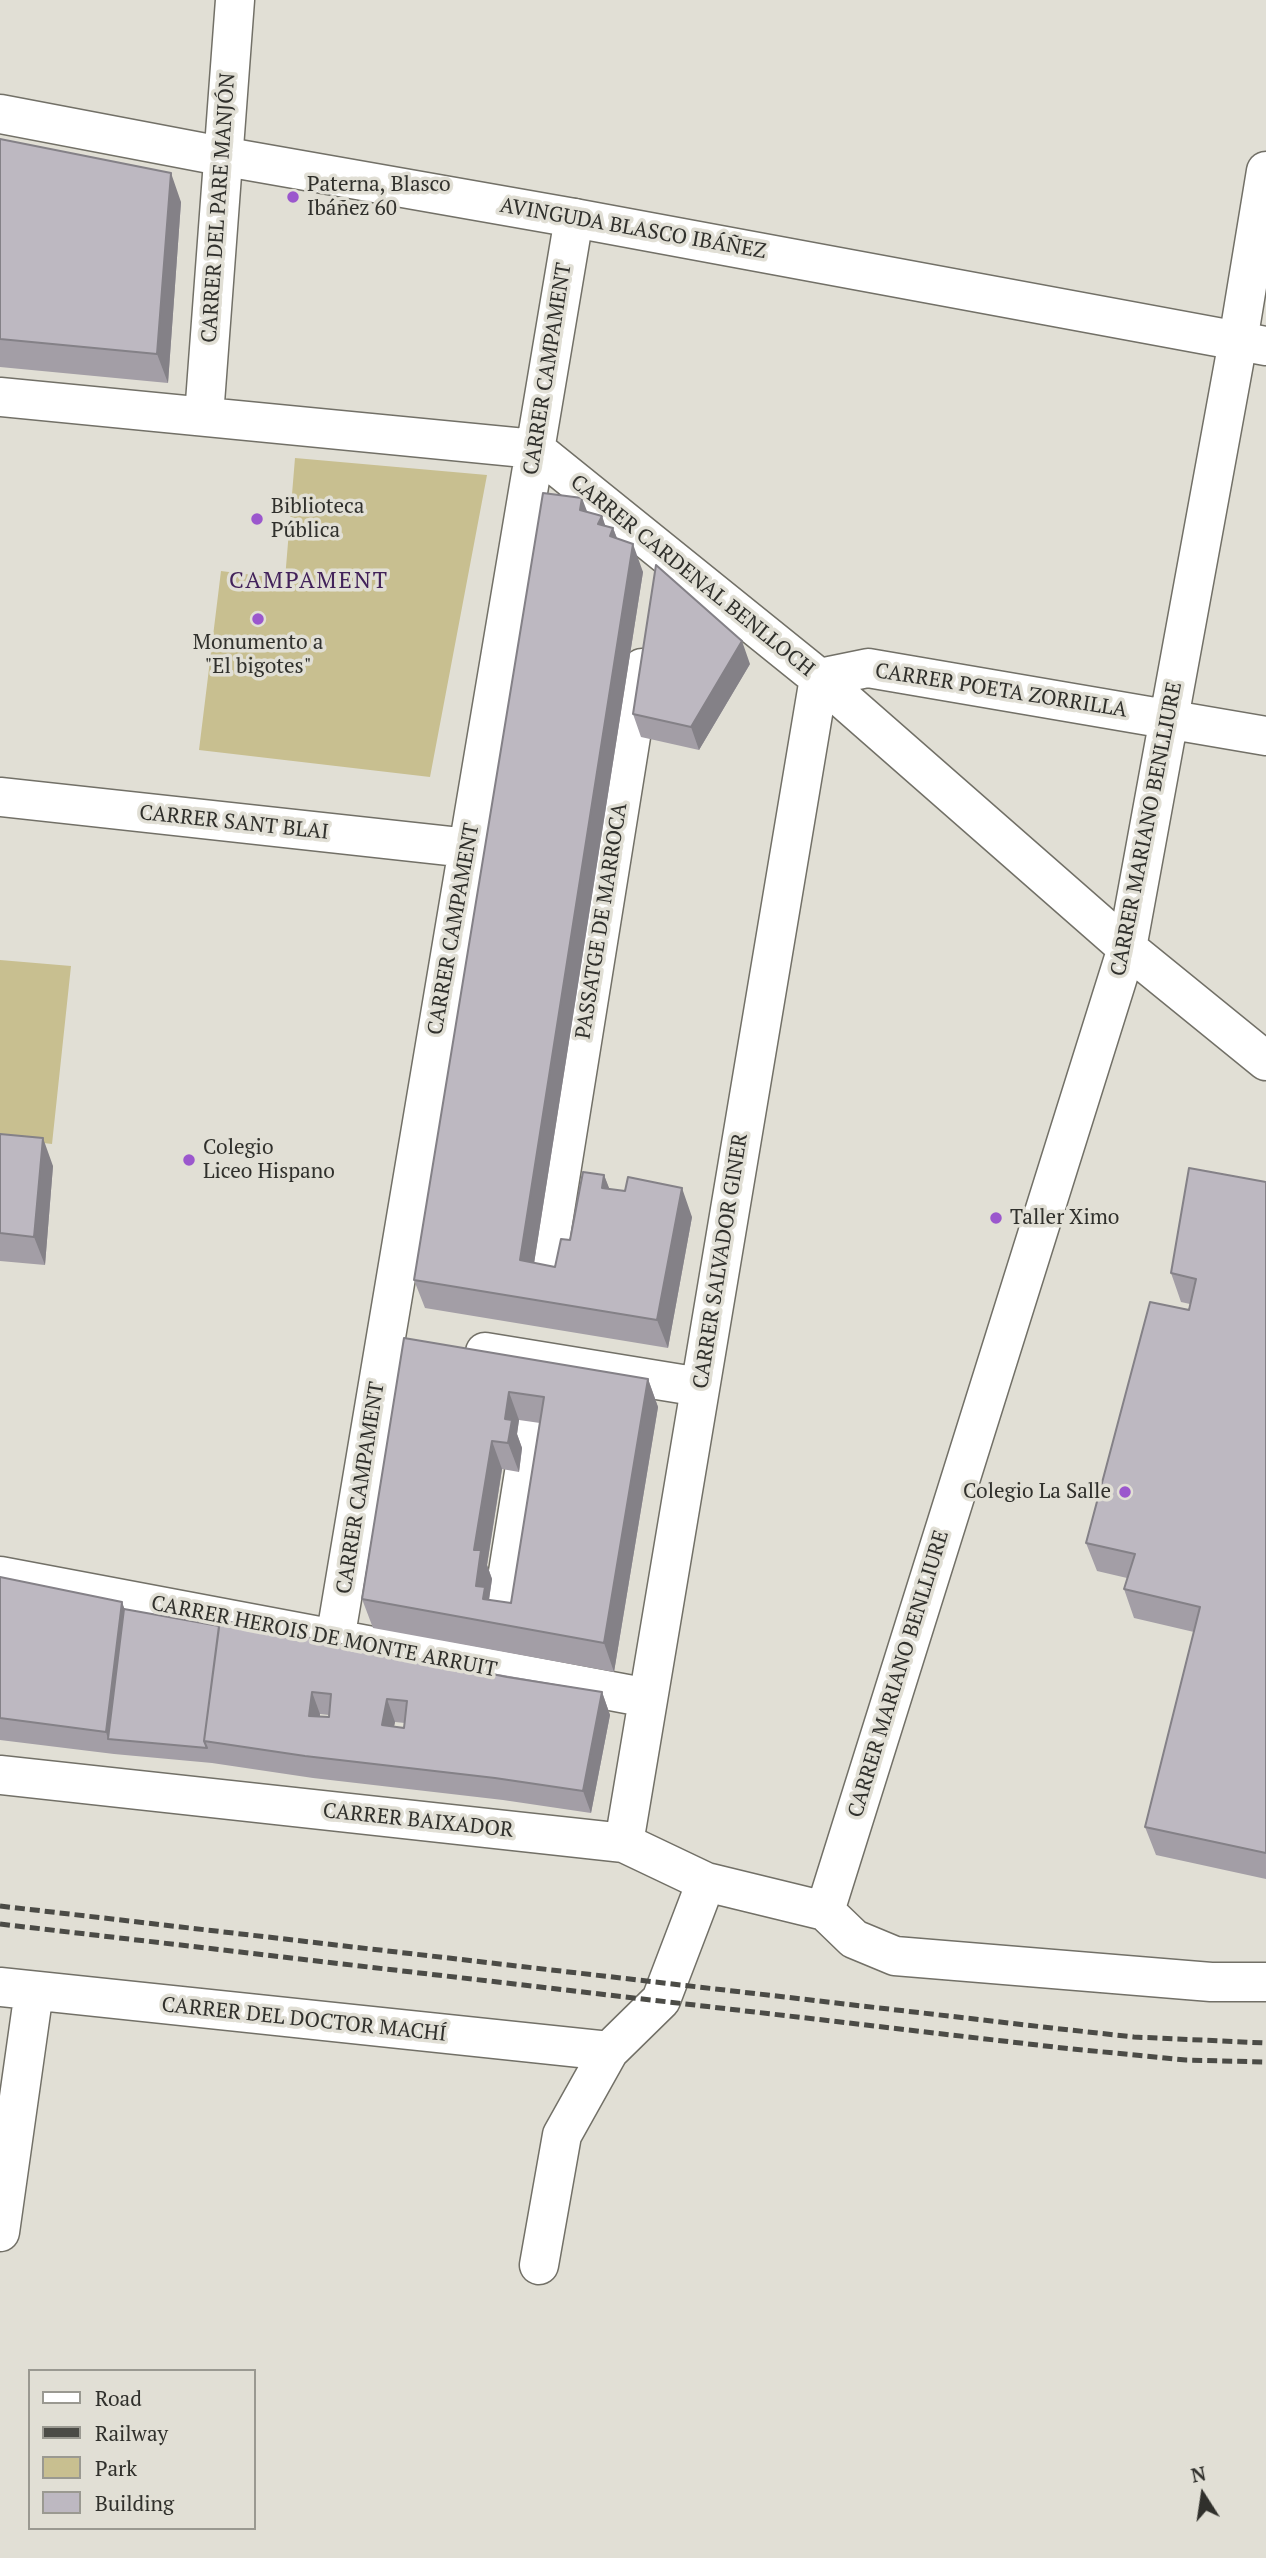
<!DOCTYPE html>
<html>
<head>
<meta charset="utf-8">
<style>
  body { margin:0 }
  #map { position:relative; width:1266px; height:2558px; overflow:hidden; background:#e1dfd5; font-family:"PT Serif",serif }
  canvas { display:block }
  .legend { position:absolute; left:28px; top:2369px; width:228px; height:161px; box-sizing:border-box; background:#e1dfd5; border:2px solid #9a9991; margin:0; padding:9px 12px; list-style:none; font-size:21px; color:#30302c }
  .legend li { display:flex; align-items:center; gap:14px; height:35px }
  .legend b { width:35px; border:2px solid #9a9991 }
  .north { position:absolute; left:1168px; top:2460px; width:70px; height:70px; -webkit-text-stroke:5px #e1dfd5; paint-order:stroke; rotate:348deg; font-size:19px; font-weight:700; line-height:28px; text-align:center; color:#30302c }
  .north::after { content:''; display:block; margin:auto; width:24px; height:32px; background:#30302c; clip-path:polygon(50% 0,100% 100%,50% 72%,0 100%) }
</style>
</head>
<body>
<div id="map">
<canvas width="1266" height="2558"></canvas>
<ul class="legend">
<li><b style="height:9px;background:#fff"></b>Road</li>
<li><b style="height:9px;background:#4b4b46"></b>Railway</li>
<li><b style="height:19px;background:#c8bf90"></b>Park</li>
<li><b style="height:19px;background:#bdb8c1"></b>Building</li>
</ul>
<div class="north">N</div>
</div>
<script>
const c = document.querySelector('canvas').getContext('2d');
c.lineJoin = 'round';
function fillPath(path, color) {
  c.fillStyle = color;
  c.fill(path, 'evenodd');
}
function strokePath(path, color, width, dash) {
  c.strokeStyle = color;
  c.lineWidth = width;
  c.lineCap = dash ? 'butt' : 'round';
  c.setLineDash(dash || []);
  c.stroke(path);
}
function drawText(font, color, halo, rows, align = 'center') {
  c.font = font + ' "PT Serif",serif';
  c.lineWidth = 7;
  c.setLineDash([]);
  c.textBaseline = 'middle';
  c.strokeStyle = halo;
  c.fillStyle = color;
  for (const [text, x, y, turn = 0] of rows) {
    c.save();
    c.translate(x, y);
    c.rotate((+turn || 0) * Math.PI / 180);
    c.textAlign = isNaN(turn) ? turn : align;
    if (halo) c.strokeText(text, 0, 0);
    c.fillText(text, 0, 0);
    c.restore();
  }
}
const green = new Path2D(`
  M295,458L487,475L430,777L199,750L221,571L285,579Z
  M0,960L71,966L52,1144L0,1138Z`);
const street = new Path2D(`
  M0,397L535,449L819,678L1127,948L1266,1061
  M204,416L235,0
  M819,678L868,668L1266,736
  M0,797L468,848
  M542,1291L642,668
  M485,1352L700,1387
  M0,1576L648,1698
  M499,1628L532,1423
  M335,1640L574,218
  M0,1775L624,1843L706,1882L825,1911
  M624,1843L819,678
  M825,1911L1127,948L1238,341L1266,171
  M825,1911L854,1939L895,1956L1211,1982H1266
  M0,1987L609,2051L661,2000L706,1882
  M0,2232L34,1991
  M539,2265L562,2135L609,2051`);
const secondary = new Path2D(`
  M0,114L221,156L574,218L1266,346`);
const rail = new Path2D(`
  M0,1906L1052,2028L1134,2037L1266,2043
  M0,1924L1063,2048L1186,2060L1266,2062`);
const wall = new Path2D(`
  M0,139L181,202L168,383L0,367Z
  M588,512L602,516L605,526L613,528L617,538L643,572L534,1263L555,1267L604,1175L609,1189L692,1217L668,1348L425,1308L414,1280Z
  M750,664L699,750L641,737L633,714Z
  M0,1134L53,1166L45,1265L0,1261Z
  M1266,1182V1879L1156,1855L1145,1827L1194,1632L1134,1618L1124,1589L1127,1578L1097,1571L1086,1543L1189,1310L1190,1304L1181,1302L1171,1273Z
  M404,1338L648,1379L658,1407L614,1672L373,1628L362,1599ZM519,1420L540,1423L511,1603L489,1600L492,1579L487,1565L502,1469L519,1472L522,1448L517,1434Z
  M0,1577L122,1602L124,1609L219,1626L602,1692L610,1715L591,1813L503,1800L313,1778L212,1763L114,1754L0,1740ZM320,1714L329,1715V1717H320ZM395,1722L405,1723L404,1728L394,1726Z`);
const shadedWall = new Path2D(`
  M171,173L181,202L168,383L157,354Z
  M582,498L593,527L580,510Z
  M602,516L612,545L598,524Z
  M613,528L624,557L610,536Z
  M633,544L643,572L530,1289L520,1260Z
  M742,641L750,664L699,750L691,727Z
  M43,1138L53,1166L45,1265L34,1237Z
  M604,1175L615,1203L602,1188Z
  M682,1188L692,1217L668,1348L657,1320Z
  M648,1379L658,1407L614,1672L604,1643Z
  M509,1392L519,1420L517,1434L522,1448L519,1472L508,1443L505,1419Z
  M492,1441L502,1469L487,1565L492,1579L489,1599L495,1616L487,1611L476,1586L474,1550Z
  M122,1602L130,1624L108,1739L106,1732Z
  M312,1692L320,1714L317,1738L309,1716Z
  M602,1692L610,1715L591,1813L583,1791Z
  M387,1699L395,1722L390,1747L382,1725Z`);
const building = new Path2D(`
  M0,139L171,173L157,354L0,339Z
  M543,493L582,498L580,510L602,516L598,524L613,528L610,536L633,544L520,1260L555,1267L561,1239L570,1240L583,1172L604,1175L602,1188L625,1191L628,1177L682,1188L657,1320L414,1280Z
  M656,565L742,641L691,727L633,714Z
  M0,1134L43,1138L34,1237L0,1233Z
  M1189,1168L1266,1182V1853L1145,1827L1200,1607L1124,1589L1135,1554L1086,1543L1150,1302L1189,1310L1196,1279L1171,1273Z
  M404,1338L648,1379L604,1643L362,1599ZM509,1392L544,1397L511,1603L483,1599L485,1587L476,1586L481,1550H474L492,1441L508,1443L512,1420L505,1419Z
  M0,1577L122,1602L106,1732L0,1718Z
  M124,1609L219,1626L204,1741L207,1748L108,1739Z
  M220,1620L507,1677L602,1692L583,1791L495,1778L305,1756L204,1741ZM312,1692L331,1694L329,1717L309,1716ZM387,1699L407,1701L404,1728L382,1725Z`);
const markers = [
  [293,197,7,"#9b57cd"],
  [257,519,7,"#9b57cd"],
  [258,619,7,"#9b57cd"],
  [189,1160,7,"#9b57cd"],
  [996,1218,7,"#9b57cd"],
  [1125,1492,7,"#9b57cd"]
];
const poiNames = [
  ["Paterna, Blasco",307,185],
  ["Ibáñez 60",307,209],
  ["Biblioteca",271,507],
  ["Pública",271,531],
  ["Monumento a",258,643,"center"],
  ["\"El bigotes\"",258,667,"center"],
  ["Colegio",203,1148],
  ["Liceo Hispano",203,1172],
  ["Taller Ximo",1010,1218],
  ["Colegio La Salle",1111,1492,"right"]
];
const streetNames = [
  ["CARRER DEL PARE MANJÓN",219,208,-86],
  ["AVINGUDA BLASCO IBÁÑEZ",633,229,10],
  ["CARRER CAMPAMENT",548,369,-81],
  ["CARRER CARDENAL BENLLOCH",692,576,39],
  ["CARRER POETA ZORRILLA",1001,691,9],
  ["CARRER SANT BLAI",234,823,6],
  ["CARRER MARIANO BENLLIURE",1147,829,-79],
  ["PASSATGE DE MARROCA",602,921,-81],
  ["CARRER CAMPAMENT",454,929,-80],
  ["CARRER SALVADOR GINER",721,1261,-81],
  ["CARRER CAMPAMENT",361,1488,-81],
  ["CARRER HEROIS DE MONTE ARRUIT",324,1637,11],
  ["CARRER MARIANO BENLLIURE",899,1674,-73],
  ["CARRER BAIXADOR",418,1821,6],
  ["CARRER DEL DOCTOR MACHÍ",304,2020,6]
];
const neighbourhoodNames = [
  ["CAMPAMENT",309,581]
];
fillPath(green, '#c8bf90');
strokePath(street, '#727067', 41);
strokePath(secondary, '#727067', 41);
strokePath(street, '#fff', 38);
strokePath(secondary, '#fff', 38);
strokePath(rail, '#4b4b46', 5, [10, 5]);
fillPath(wall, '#a39ea6');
fillPath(shadedWall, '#848187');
fillPath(building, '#bdb8c1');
strokePath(building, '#848187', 2);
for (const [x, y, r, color] of markers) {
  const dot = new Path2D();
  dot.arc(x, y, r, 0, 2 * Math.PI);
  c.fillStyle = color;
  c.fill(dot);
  strokePath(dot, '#e1dfd5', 2.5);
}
drawText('21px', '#30302c', '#e1dfd5', poiNames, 'left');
drawText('21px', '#30302c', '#e1dfd5', streetNames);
c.letterSpacing = '2px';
drawText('23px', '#42225a', '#e1dfd5', neighbourhoodNames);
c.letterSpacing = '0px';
</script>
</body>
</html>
